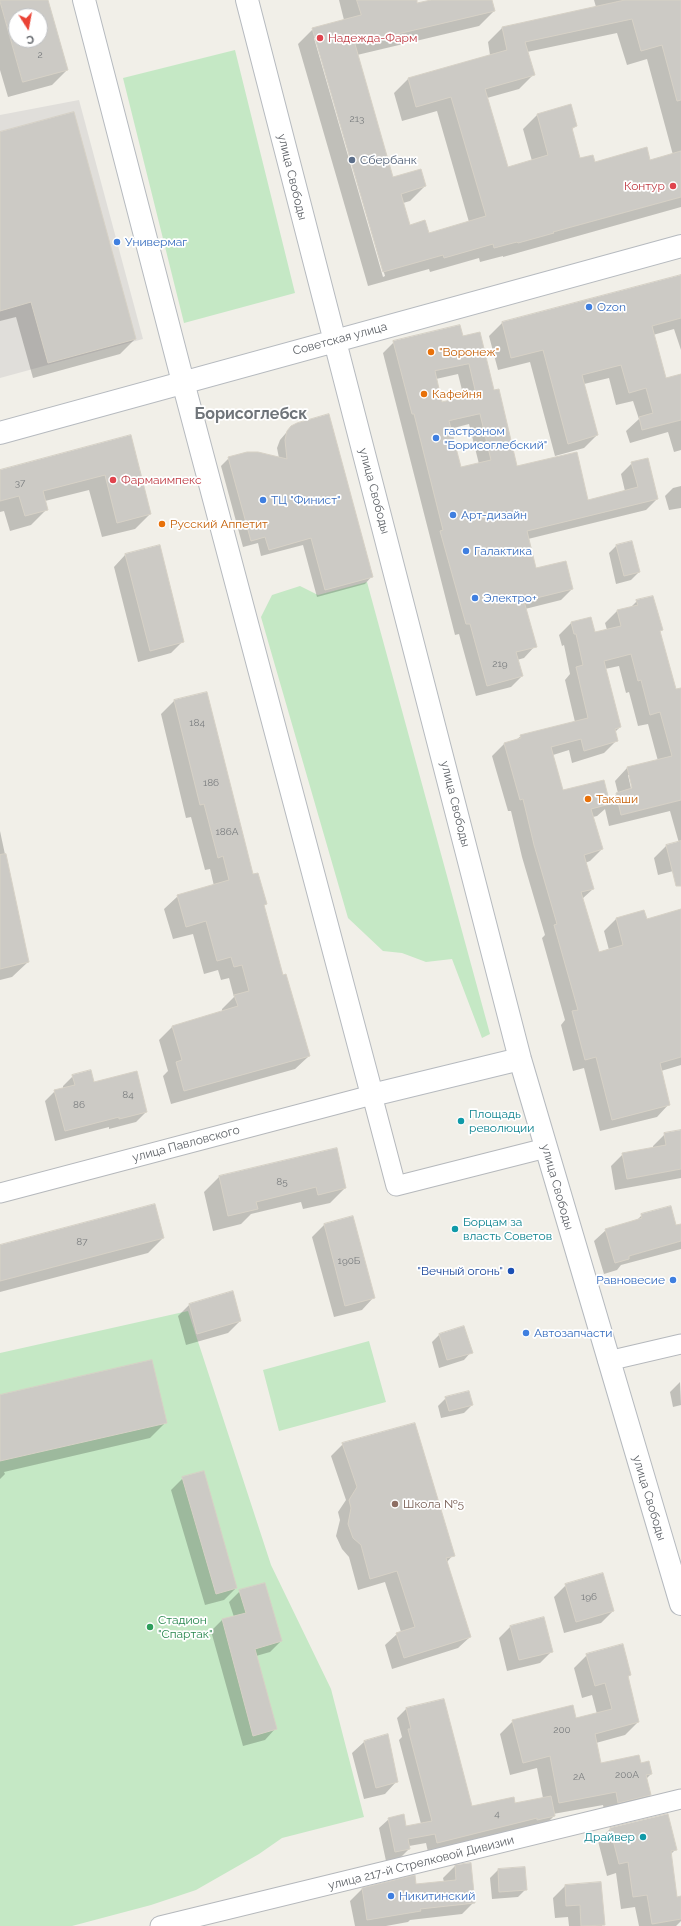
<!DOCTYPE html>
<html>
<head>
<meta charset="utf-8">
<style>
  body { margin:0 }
  #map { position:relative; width:681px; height:1926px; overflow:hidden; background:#f1efe8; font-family:Raleway,sans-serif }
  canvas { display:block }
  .north { position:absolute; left:8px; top:8px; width:40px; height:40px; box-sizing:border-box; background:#fff; border:1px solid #bfc1c3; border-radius:50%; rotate:169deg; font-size:11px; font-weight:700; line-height:16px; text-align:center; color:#5f6368 }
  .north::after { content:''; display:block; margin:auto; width:14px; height:18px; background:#ea4335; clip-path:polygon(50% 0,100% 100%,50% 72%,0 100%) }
</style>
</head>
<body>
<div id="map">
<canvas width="681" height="1926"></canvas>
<div class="north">С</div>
</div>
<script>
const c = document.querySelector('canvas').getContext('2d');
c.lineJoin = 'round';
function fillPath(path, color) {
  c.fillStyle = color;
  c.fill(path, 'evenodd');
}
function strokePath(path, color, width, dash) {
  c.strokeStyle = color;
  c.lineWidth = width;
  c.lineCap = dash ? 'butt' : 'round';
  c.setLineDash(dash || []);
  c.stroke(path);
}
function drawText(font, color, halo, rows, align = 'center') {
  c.font = font + ' Raleway,sans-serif';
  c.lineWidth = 3.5;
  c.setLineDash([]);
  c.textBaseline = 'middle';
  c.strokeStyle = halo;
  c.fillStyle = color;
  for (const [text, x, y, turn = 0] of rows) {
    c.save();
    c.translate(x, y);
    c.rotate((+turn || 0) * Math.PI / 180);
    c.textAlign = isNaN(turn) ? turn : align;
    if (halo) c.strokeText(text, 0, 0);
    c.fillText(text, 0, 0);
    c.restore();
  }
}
const industrial = new Path2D(`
  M79,100L143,339L0,378V115Z`);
const green = new Path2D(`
  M235,50L295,293L184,323L123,78Z
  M367,582L490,1034L482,1038L452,959L426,962L402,953L383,951L348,918L261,617L272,595L300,586L318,595Z
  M188,1311L271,1565L331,1689L364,1817L282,1838L259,1854L196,1890L151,1905L72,1926H0V1353Z
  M369,1341L386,1402L279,1431L263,1370Z`);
const shadow = new Path2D(`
  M0,0H47L67,70L52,85L8,97L0,70ZM16,16H40V40H16Z
  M339,0H393L395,9L435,0H491L494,11L479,26L357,55L392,178L425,186L410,201L403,203L409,226L428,234L469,222L437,111L402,121L394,93L408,79L490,55L488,42L502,28L596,7L594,0H679L681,8V207L503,257V256L480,262L479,258L430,272L429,269L368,286L298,44L313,29L344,20ZM617,33L627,65L647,59L673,155L650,161L594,163L579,160L571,130L576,126L538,114L523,129L532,161L507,168L487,98L519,89L534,74L527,52ZM314,38H316L385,276L383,277Z
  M0,133L135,339L120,354L33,378L16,317L0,321Z
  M681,276V350L674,329L653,335L666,380L681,375V450L674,452L668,432L630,443L626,431L639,419L633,401L616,405L609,378L584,384L597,435L584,448L555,456L530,362L498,370L489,336L502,323Z
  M462,337L493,391L516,467L587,501L625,491L621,474L632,463L657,499L646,510L528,539L536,569L572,589L561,600L525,609L535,646L524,658L517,660L522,676L511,687L476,696L459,634L455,635L383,353L394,342ZM458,374L464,398L442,403L436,379ZM469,424L479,464L460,468L450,429Z
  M291,427L372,576L365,584L317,597L303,545L261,556L258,543L243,547L221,466L229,458H279L277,448L280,440Z
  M130,436L150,514L135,529L102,537L89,490L45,501L47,509L31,525L10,531L4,511L0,512V471Z
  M681,486V508L669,510L665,496L673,488Z
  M616,546L639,572L631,580L616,584L609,553Z
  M125,555L183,641L171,653L138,662L114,567Z
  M637,601L661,630L659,632L675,690L681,689V869L658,875L654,858L666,846L679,843L670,811L609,826L605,809L597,816L593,817L602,849L590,861L585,863L593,889L582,899L599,953L609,950L604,931L616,919L646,920L681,910V1065L661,1071L669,1104L657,1117L600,1131L584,1068L573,1071L561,1025L565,1020L542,938L545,935L522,857L511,811H508L492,756L504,744L516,740L521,736L575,722L565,680L570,674L564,645L562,646L559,635L571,623L594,633L607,630L605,623L617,611L630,608ZM619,666L626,693L629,692L638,726L648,724L658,761L627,768L615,781L618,793L609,801L563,791L553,755L569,750L572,763L604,753L617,740L615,732L620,727L605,669ZM628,775H630L634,793H632Z
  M206,693L252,876L266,904L263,906L283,976L309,1056L295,1069L171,1104L163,1076L168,1071L159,1040L172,1027L222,1012V1009L234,997L229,978L221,980L218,970L204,974L193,934L173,939L164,909L178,896L214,886L210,869L205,870L191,817L186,818L161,714L174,701Z
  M0,831L28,962L12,977L0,980Z
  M73,1076L94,1084L146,1112L136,1122L109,1129V1127L55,1141L45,1101L55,1091L63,1088V1086Z
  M681,1131V1178L615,1190L611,1166L623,1154L653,1149V1146L665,1134Z
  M219,1177L345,1188L330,1203L303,1209L301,1202L251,1214L241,1224L213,1231L204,1192Z
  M642,1215L675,1226L681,1225V1249L621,1265L617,1270L604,1274L594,1241L606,1230L636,1221Z
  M352,1217L373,1298L362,1310L334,1317L312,1237L324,1225Z
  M163,1238L148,1253L0,1292V1246Z
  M190,1304L240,1321L228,1333L186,1345L178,1316Z
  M439,1335L471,1352L464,1360L439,1368L432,1342Z
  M680,1382L681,1405L673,1407L670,1392Z
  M0,1396L166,1422L150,1438L4,1472L5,1474L0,1479Z
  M446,1398L472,1405L464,1413L441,1418L438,1406Z
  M343,1444L453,1555L447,1562L470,1637L458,1648L392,1669L385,1645L397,1634L401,1632L385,1582L358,1590L349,1557L342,1549L336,1536L340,1520L338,1512L346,1500L331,1456Z
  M183,1478L236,1588L224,1600L205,1605L171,1490Z
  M566,1585L613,1611L601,1623L564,1633L554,1597Z
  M240,1591L281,1641L270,1652L256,1656L275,1729L265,1740L243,1746L211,1631L222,1620L234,1617L229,1602Z
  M511,1626L552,1651L540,1663L507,1671L499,1638Z
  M587,1655L630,1675L627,1678L638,1722L625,1735L596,1743L600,1764H640L651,1774L646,1779L650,1795L637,1808L605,1815L603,1805L553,1814L554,1816L544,1826L428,1852L426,1843L409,1846V1849L400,1858L386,1861L379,1828L389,1819L405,1827L421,1824L399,1740L402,1737L397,1718L407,1708L471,1808L515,1804L543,1798L537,1768L510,1775L500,1734L513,1721L575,1719L597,1714L592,1695L582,1698L574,1668Z
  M364,1742L396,1782L385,1794L364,1799L352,1753Z
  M610,1829L676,1849L670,1855L677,1898L681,1899V1921L676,1926H639L635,1907L621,1909L616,1873L607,1876L598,1841Z
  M455,1866L474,1902L462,1914L410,1920L408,1922L386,1926H355L350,1901L362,1889L414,1876L415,1885L444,1882L443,1878Z
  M498,1870L526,1889L518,1897L492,1899L490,1878Z
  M600,1883L602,1926H569L568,1917L555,1918L553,1898L565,1886Z`);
const building = new Path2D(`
  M0,0H48L68,70L23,82ZM16,16H40V40H16Z
  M357,0H417V3L431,0H492L495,11L355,44L393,177L421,169L426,186L401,194L410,225L425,220L429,233L486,216L451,97L416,107L408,78L507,50L502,27L625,0H681V100L677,101L662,45L641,51L632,19L525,42L535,75L485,89L508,167L548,155L537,114L571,104L577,126L572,128L580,158L593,155L595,162L647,147L650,160L681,151V197L553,232L554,233L518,243L517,242L494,248L493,244L444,258L443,255L383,272L312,28L361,15Z
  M74,112L136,339L48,363L31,302L0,311V132Z
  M681,275V318L652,326L666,378L681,374V420L642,430L639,417L653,413L646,388L629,393L621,365L582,375L598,435L568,444L543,350L511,358L502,322Z
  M460,325L463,336L480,332L494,390L499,389L517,466L577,452L588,500L638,487L631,462L648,458L658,499L527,531L536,568L566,561L573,589L524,601L537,647L516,652L523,676L487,686L470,624H466L440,531L443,530L414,414H412L393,341ZM469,364L476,394L442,402L435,371ZM480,414L491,460L461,467L449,421Z
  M329,414L373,577L325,590L311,538L269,550L265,537L251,541L228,457L247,452H258L287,459L285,440L287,431L291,426L297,423Z
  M131,435L151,514L117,523L105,475L43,491L48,510L25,516L19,496L0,501V470Z
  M632,541L640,572L624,576L616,545Z
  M160,545L184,642L150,651L125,554Z
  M653,596L663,630L660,631L676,689L681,688V800L621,815L616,793L632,788L627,767L672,756L660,712L650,715L641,680L638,681L631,654L604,661L621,727L615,729L618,741L584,751L581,739L551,747L563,790L604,780L610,804L591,809L603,849L584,855L594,889L581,892L599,952L623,945L616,918L644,910L647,919L681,909V1057L660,1063L670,1105L612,1120L596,1057L585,1060L572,1011L578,1010L554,925L557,924L534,845L523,799L520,800L504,743L521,738L520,735L588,718L576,667L583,665L576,634H574L571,622L591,617L595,632L621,626L617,610L638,605L636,600Z
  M207,692L253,874L258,873L267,904L264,905L283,975L286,974L310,1056L184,1091L176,1062L182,1060L172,1026L238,1006L234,995L249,991L242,965L234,967L231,957L217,961L206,921L186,927L177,895L229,880L223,856L218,858L204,804L200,805L174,700Z
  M681,841V886H676L666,845Z
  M6,854L29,962L0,969V855Z
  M91,1070L94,1082L137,1071L147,1112L119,1119V1117L65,1131L54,1090L75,1085L72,1075Z
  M681,1130V1169L627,1179L622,1153L666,1145L664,1133Z
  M337,1148L346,1188L318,1195L316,1187L256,1202L258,1209L228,1216L219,1176Z
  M155,1204L164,1238L0,1281V1245Z
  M671,1206L676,1225L681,1224V1241L629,1256V1259L615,1263L605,1229L642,1218L641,1214Z
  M353,1216L375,1298L345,1306L324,1224Z
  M233,1291L241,1321L197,1334L189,1304Z
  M464,1326L473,1353L447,1360L439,1334Z
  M152,1360L167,1423L0,1461V1395Z
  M469,1391L473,1405L449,1411L445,1397Z
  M415,1423L455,1556L446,1558L471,1637L404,1658L396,1633L415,1627L397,1571L370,1579L361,1545L353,1538L348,1524L351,1508L349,1500L357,1487L342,1443Z
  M204,1471L237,1588L216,1594L182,1477Z
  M603,1573L614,1611L576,1622L565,1584Z
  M265,1583L282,1641L255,1649L277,1729L253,1736L222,1619L246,1613L239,1590Z
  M544,1617L553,1652L519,1660L510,1626Z
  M623,1644L631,1675L628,1676L639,1722L595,1734L601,1763L639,1755L641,1763L649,1761L652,1774L646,1775L651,1795L618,1803L616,1792L559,1803L550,1756L523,1763L512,1720L573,1705L576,1718L612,1709L605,1683L595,1686L586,1654Z
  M444,1699L472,1806L514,1797L515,1803L551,1796L555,1816L537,1820V1818L437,1843L435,1834L408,1839L410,1849L395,1852L388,1818L404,1814L406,1826L432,1821L408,1729H411L406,1708Z
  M388,1734L398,1782L376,1788L364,1741Z
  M668,1814L677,1850L671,1851L677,1897L681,1896V1919L652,1924L647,1895L633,1897L628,1862L619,1864L610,1828Z
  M471,1863L475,1903L420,1909L421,1911L367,1920L362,1888L415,1875L416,1884L456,1880L455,1865Z
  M525,1867L527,1890L499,1892L498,1869Z
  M601,1882L605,1925L581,1926L580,1905L566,1906L565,1885Z`);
const street = new Path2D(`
  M0,1193L372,1095L396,1186L546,1148
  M608,1361L681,1344
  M160,1926L681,1799`);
const secondary = new Path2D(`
  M84,0L183,382L372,1095L520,1059
  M247,0L520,1059L681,1604
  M0,433L681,246`);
const markers = [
  [320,38,4,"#e0444e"],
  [352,160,4,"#5c6f8a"],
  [673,186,4,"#e0444e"],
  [117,242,4,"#3f7fe0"],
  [589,307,4,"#3f7fe0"],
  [431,352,4,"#e8710a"],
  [424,394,4,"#e8710a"],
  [436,438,4,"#3f7fe0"],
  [113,480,4,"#e0444e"],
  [263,500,4,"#3f7fe0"],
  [453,515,4,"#3f7fe0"],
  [162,524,4,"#e8710a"],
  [466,551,4,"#3f7fe0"],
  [475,598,4,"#3f7fe0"],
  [588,799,4,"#e8710a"],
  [461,1121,4,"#0f9aa8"],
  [455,1229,4,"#0f9aa8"],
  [511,1271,4,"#1a4fb4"],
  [673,1280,4,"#3f7fe0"],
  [526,1333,4,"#3f7fe0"],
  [395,1504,4,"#8d6e63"],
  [150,1627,4,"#2e9e5b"],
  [643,1837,4,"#0f9aa8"],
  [391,1896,4,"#3f7fe0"]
];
const numberNames = [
  ["2",40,55],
  ["213",357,119],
  ["37",20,483],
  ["219",500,664],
  ["184",197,723],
  ["186",211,783],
  ["186А",227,832],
  ["84",128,1095],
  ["86",79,1105],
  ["85",282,1182],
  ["87",82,1242],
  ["190Б",349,1261],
  ["196",589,1597],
  ["200",562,1730],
  ["200А",627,1775],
  ["2А",579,1777],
  ["4",497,1814]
];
const healthNames = [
  ["Надежда-Фарм",328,38],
  ["Контур",665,186,"right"],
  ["Фармаимпекс",121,480]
];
const serviceNames = [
  ["Сбербанк",360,160]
];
const streetNames = [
  ["улица Свободы",292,177,76],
  ["Советская улица",340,339,-15],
  ["улица Свободы",374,491,75],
  ["улица Свободы",455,804,76],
  ["улица Павловского",186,1144,-15],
  ["улица Свободы",557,1187,74],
  ["улица Свободы",649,1498,73],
  ["улица 217-й Стрелковой Дивизии",421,1863,-14]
];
const shopNames = [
  ["Универмаг",125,242],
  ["Ozon",597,307],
  ["гастроном",444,431],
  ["\"Борисоглебский\"",444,445],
  ["ТЦ \"Финист\"",271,500],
  ["Арт-дизайн",461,515],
  ["Галактика",474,551],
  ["Электро+",483,598],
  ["Равновесие",665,1280,"right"],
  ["Автозапчасти",534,1333],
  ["Никитинский",399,1896]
];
const foodNames = [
  ["\"Воронеж\"",439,352],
  ["Кафейня",432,394],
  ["Русский Аппетит",170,524],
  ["Такаши",596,799]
];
const cultureNames = [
  ["Площадь",469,1114],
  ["революции",469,1128],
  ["Борцам за",463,1222],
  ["власть Советов",463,1236],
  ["Драйвер",635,1837,"right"]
];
const transitNames = [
  ["\"Вечный огонь\"",503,1271]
];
const educationNames = [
  ["Школа №5",403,1504]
];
const leisureNames = [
  ["Стадион",158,1620],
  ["\"Спартак\"",158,1634]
];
const districtNames = [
  ["Борисоглебск",251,414]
];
fillPath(industrial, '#e0deda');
fillPath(green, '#c5e8c5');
fillPath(shadow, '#0003');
fillPath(building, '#cccac5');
strokePath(building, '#d6d1c6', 1);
strokePath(street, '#b5b8bc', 21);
strokePath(secondary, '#b6babf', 24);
strokePath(street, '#fff', 19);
strokePath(secondary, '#fff', 22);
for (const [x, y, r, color] of markers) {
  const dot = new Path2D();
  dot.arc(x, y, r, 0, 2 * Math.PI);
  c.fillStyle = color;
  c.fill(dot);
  strokePath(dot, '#fff', 1.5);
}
drawText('10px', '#7a7d7f', null, numberNames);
drawText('12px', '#be3a42', '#fff', healthNames, 'left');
drawText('12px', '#4e5e75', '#fff', serviceNames, 'left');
drawText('12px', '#5f6368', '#fff', streetNames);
drawText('12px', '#366cbe', '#fff', shopNames, 'left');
drawText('12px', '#c56008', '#fff', foodNames, 'left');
drawText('12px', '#0d838f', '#fff', cultureNames, 'left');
drawText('12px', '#164399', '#fff', transitNames, 'right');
drawText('12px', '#785e54', '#fff', educationNames, 'left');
drawText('12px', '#27864d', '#fff', leisureNames, 'left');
drawText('bold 16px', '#70757a', '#fff', districtNames);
</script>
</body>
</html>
